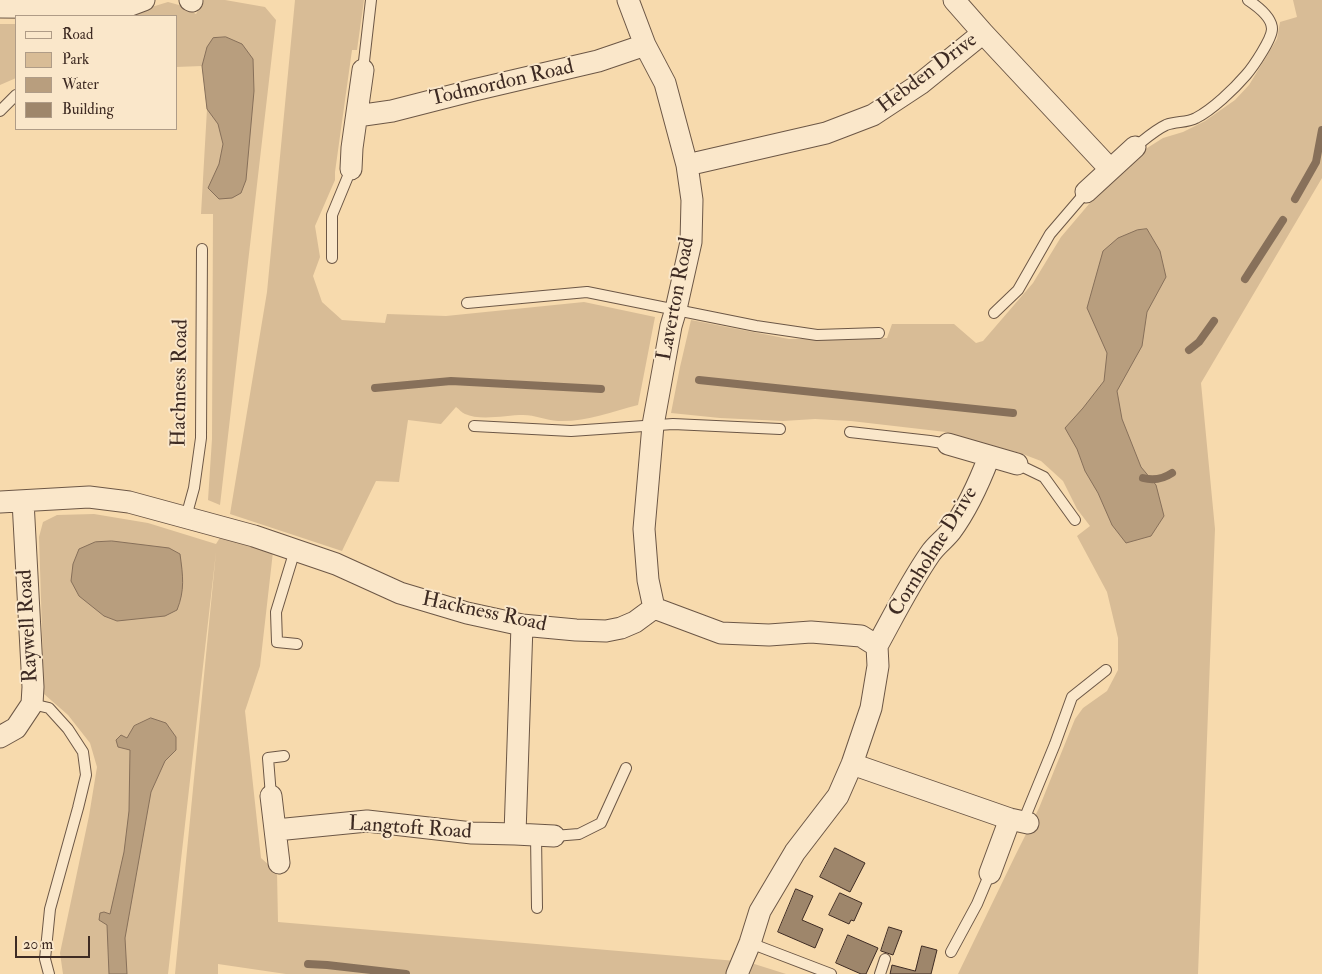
<!DOCTYPE html>
<html>
<head>
<meta charset="utf-8">
<style>
  body { margin:0 }
  #map { position:relative; width:1322px; height:974px; overflow:hidden; background:#f7daad; font-family:"IM FELL Double Pica",serif }
  canvas { display:block }
  .legend { position:absolute; left:15px; top:15px; width:162px; height:115px; box-sizing:border-box; background:#fae7ca; border:1px solid #af9c87; margin:0; padding:6px 9px; list-style:none; font-size:15px; color:#3e2b23 }
  .legend li { display:flex; align-items:center; gap:10px; height:25px }
  .legend b { width:25px; border:1px solid #af9c87 }
  .scale { position:absolute; left:15px; top:936px; width:75px; height:22px; box-sizing:border-box; border:2px solid #3e2b23; border-top:0; padding-left:6px; font-size:15px; line-height:18px; white-space:nowrap; color:#3e2b23; -webkit-text-stroke:4px #fae7ca; paint-order:stroke }
</style>
</head>
<body>
<div id="map">
<canvas width="1322" height="974"></canvas>
<ul class="legend">
<li><b style="height:6px;background:#fae7ca"></b>Road</li>
<li><b style="height:14px;background:#d8bc96"></b>Park</li>
<li><b style="height:14px;background:#b89e7e"></b>Water</li>
<li><b style="height:14px;background:#9e866b"></b>Building</li>
</ul>
<div class="scale">20 m</div>
</div>
<script>
const c = document.querySelector('canvas').getContext('2d');
c.lineJoin = 'round';
function fillPath(path, color) {
  c.fillStyle = color;
  c.fill(path, 'evenodd');
}
function strokePath(path, color, width, dash) {
  c.strokeStyle = color;
  c.lineWidth = width;
  c.lineCap = dash ? 'butt' : 'round';
  c.setLineDash(dash || []);
  c.stroke(path);
}
function drawText(font, color, halo, rows, align = 'center') {
  c.font = font + ' "IM FELL Double Pica",serif';
  c.lineWidth = 4;
  c.setLineDash([]);
  c.textBaseline = 'middle';
  c.strokeStyle = halo;
  c.fillStyle = color;
  for (const [text, x, y, turn = 0] of rows) {
    c.save();
    c.translate(x, y);
    c.rotate((+turn || 0) * Math.PI / 180);
    c.textAlign = isNaN(turn) ? turn : align;
    if (halo) c.strokeText(text, 0, 0);
    c.fillText(text, 0, 0);
    c.restore();
  }
}
const green = new Path2D(`
  M204,0H225L265,7L276,20L220,505L208,500L212,439L213,214H201L207,109L202,66L176,67V16H122L168,2L179,5L196,14Z
  M295,0H364L357,50H352L335,172V180L315,226L320,257L313,276L322,302L342,320L385,323L387,314L446,316L584,302L655,317L638,405C611,412 586,422 558,421C546,420 535,415 523,415C507,415 480,421 465,414C462,413 459,409 456,407L441,424L408,420L399,482L376,481L342,551L230,514L267,292Z
  M1293,0H1322V178L1201,383L1215,529L1198,974H958L1015,856L1039,808L1075,719L1083,708L1107,691L1118,670V638L1107,592L1077,536L1090,526L1077,509L1063,481L1041,461L1020,453L968,439L946,432L851,421L815,419L783,421L720,418L671,413L680,367L691,320L789,339L887,338L892,324H954L976,343L983,341L1033,283L1061,237L1089,204L1144,150L1163,138L1183,132L1205,121L1235,100L1249,85L1277,39L1280,22L1297,17Z
  M0,24H16V78L0,85Z
  M94,514L148,523L216,544L226,528L274,543L260,666L245,711L261,858L277,872L278,922L748,962L786,974H286L218,964V974H175L216,552L168,974H63L60,953L89,816L97,767L90,743L68,715L44,694L39,537L43,522L57,515Z`);
const water = new Path2D(`
  M226,37L242,44L253,59L254,91L246,180L241,193L232,198L219,199L208,188L219,164L223,144L218,124L207,109L202,66L207,47L213,38Z
  M1147,229L1160,251L1166,277L1147,312L1142,346L1117,391L1122,419L1141,467L1156,485L1164,516L1151,536L1126,543L1112,525L1098,493L1085,471L1077,449L1065,428L1083,408L1104,381L1107,353L1087,308L1103,251L1118,238L1137,230Z
  M112,541L169,548L180,554C183,576 185,590 177,610L165,616L117,621L104,616L79,596L71,581L73,564L79,549L95,542Z
  M151,718L166,723L176,737V750L165,761L151,792L125,938L127,974H109L107,925L99,920L100,913L104,912L110,914L124,852L129,811L130,750L118,747L116,740L121,735L127,738L134,726Z`);
const stream = new Path2D(`
  M1295,199L1316,162L1322,130
  M1245,279L1283,220
  M1189,350L1199,342L1214,321
  M699,380L1013,413
  M375,388L451,381L601,389
  M1143,478C1154,481 1163,479 1172,473
  M308,964L327,965L406,974`);
const building = new Path2D(`
  M835,848L865,863L850,892L820,877Z
  M796,889L813,896L802,920L823,929L815,948L778,932Z
  M840,893L862,903L854,921L851,920L849,924L829,915Z
  M889,927L902,931L893,955L881,951Z
  M848,935L878,948L866,974H861L836,963Z
  M922,946L937,950L931,974H890L892,965L915,971Z`);
const service = new Path2D(`
  M363,70L371,0
  M0,111L16,95
  M1135,147C1144,140 1155,130 1166,125C1176,121 1187,123 1196,118C1212,110 1234,89 1246,75C1253,67 1272,39 1272,29C1272,17 1257,6 1248,0
  M332,258V215L351,169
  M467,303L587,292L756,326L817,335L879,333
  M994,313L1018,290L1050,234L1086,192
  M474,426L571,431L673,424L780,429
  M850,432L930,441L948,444
  M1017,464L1044,477L1075,520
  M186,517L194,488L201,438L202,249
  M295,550L276,612L277,642L297,644
  M32,704L49,708L68,729L83,752L86,775L78,808L50,909L45,959L49,974
  M271,796L268,758L284,756
  M1023,822L1055,744L1072,697L1106,670
  M536,835L537,908
  M554,836L579,834L601,823L626,768
  M750,943L831,974
  M951,952L977,904L990,873
  M880,974L885,959`);
const minor = new Path2D(`
  M190,0L192,1
  M628,0L645,45L665,83L687,165L692,200L691,242L676,309L671,326L653,425L644,529L648,580L654,608
  M0,7L104,8L128,6L144,0
  M983,33L1110,169
  M357,116L392,111L474,90L598,61L645,45
  M687,165L826,133L873,115L920,84L983,33L954,0
  M351,169L352,148L363,70
  M1086,192L1135,147
  M948,444L1017,464
  M0,502L89,497L129,502L254,536L336,564L400,593L467,613L522,625L576,630L606,631L621,628L635,622L654,608L721,633L769,635L811,632L861,636L877,646L878,666L871,708L852,764L838,796L795,852L760,911L750,943L737,974
  M877,646C894,615 910,583 930,554C936,545 945,539 951,531C968,508 979,483 989,457
  M0,737L16,728L32,704L33,687L23,501
  M852,764L1010,819L1028,823
  M271,796L279,863
  M276,830L367,821L472,833L515,834L522,625
  M515,834L554,836
  M990,873L1010,819`);
const streetNames = [
  ["Hebden Drive",928,74,-37],
  ["Todmordon Road",502,84,-13],
  ["Laverton Road",677,299,-79],
  ["Hachness Road",181,383,-89],
  ["Cornholme Drive",934,552,-58],
  ["Hackness Road",484,613,12],
  ["Raywell Road",29,626,-93],
  ["Langtoft Road",410,829,4]
];
fillPath(green, '#d8bc96');
fillPath(water, '#b89e7e');
strokePath(water, '#87705a', 1);
strokePath(stream, '#87705a', 8);
fillPath(building, '#9e866b');
strokePath(building, '#3e2b23', 1);
strokePath(service, '#6c5746', 12);
strokePath(minor, '#6c5746', 23);
strokePath(service, '#fae7ca', 10);
strokePath(minor, '#fae7ca', 21);
drawText('21px', '#3e2b23', '#fae7ca', streetNames);
</script>
</body>
</html>
